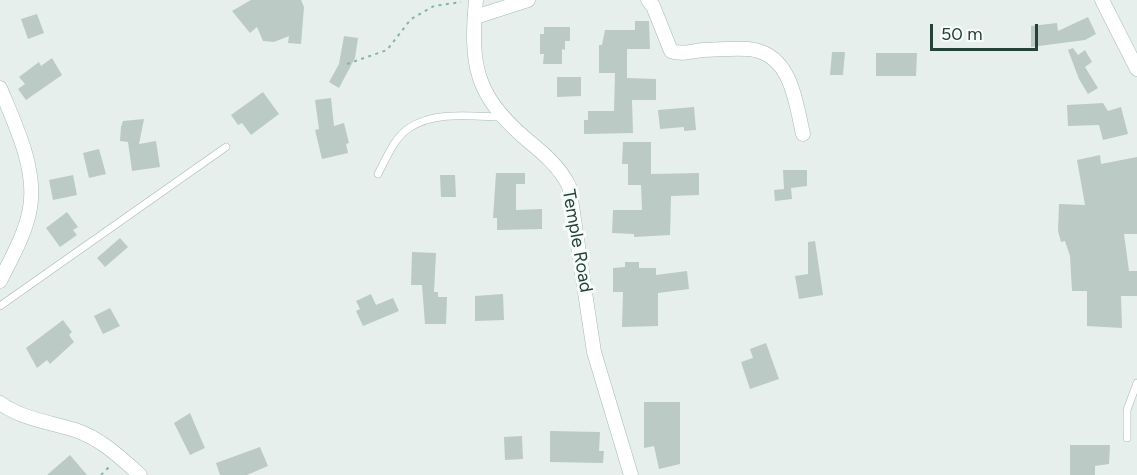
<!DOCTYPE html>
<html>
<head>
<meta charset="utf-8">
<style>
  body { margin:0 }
  #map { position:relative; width:1137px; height:475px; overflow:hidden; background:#e6efeb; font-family:Figtree,sans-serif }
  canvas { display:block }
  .scale { position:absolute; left:930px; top:24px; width:108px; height:27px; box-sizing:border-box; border:3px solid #24423a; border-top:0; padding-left:8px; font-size:18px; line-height:21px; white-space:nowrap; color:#24423a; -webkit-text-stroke:4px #f7fbf9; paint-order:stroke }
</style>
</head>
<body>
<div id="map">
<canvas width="1137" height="475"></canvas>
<div class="scale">50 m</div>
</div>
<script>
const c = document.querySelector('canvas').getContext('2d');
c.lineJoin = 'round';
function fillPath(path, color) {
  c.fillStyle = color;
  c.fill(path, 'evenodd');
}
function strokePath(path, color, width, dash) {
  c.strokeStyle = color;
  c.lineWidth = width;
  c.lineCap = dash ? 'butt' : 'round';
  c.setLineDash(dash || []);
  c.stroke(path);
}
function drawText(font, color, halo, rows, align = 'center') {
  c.font = font + ' Figtree,sans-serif';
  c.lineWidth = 6;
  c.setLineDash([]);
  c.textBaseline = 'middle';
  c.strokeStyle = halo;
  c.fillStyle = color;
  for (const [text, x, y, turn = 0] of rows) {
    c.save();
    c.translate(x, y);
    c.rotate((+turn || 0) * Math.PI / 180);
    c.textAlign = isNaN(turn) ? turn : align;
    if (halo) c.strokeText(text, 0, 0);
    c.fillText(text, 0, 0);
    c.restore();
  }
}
const building = new Path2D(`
  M251,0H301L304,7L301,44L288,43L289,36L274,42L263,41L257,27L250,33L232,11Z
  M37,14L44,33L28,39L21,19Z
  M1088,17L1096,34L1085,40L1031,47V26L1057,23L1058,31Z
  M635,21H649L650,49H627V78L656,79V100H632L633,133L584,134V120H588V111H614L615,73H599V45H602L605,30H635Z
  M544,27H570V41H565V50L562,49V64H543L544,54H540V34H544Z
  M344,36L358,38L355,58L339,88L329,82L339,64Z
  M1073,48L1078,55L1085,50L1092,62L1085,67L1098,88L1088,94L1079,79L1068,50Z
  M832,52H845L843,75H830Z
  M876,53H917L916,76H876Z
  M52,58L62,75L26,100L18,89L25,84L19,77L39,62L41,66Z
  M557,77H581V96L557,97Z
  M263,92L279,114L251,135L242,123L238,125L231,115Z
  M331,98L334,126L344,123L349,143L346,144L348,153L322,159L315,130L319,129L315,100Z
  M1103,103L1108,111L1121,107L1128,134L1103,140L1099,125L1068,126L1067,105Z
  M694,107L696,130L684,131V127L660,129L658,110Z
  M144,119L139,144L156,141L160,167L132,171L128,142L120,141L121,127L123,121Z
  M623,142H651V174L699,173V195L671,196L670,235L634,237V234L612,233L613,210H642L641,185H628V164H622Z
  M99,149L106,174L89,178L83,153Z
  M1100,155L1101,164L1137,157V234H1124L1129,271H1137V296H1121L1122,328L1087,326V291H1072L1070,256L1065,241L1061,242L1058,231L1059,204L1085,205L1077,160Z
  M783,170H807V186L791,188L792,199L775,201L774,190L784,189Z
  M496,173H525V184H516V210L542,209V229L497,230V218H493Z
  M73,175L77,195L53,200L49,180Z
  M440,175H455L456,197H441Z
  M67,212L78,227L73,230L77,235L60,247L46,228Z
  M120,238L128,247L105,267L97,258Z
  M815,241L823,295L799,299L795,276L808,274V242Z
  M412,252L436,253L434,292H438V297H447L446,324H425L422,285H411Z
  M625,262H639V268H656V275L687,271L689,289L658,293V326L622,327L623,292H613V268L625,267Z
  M371,294L376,305L393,298L399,311L363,326L356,311L360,309L356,301Z
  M503,294L504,320L475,321V296Z
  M110,308L120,326L103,334L94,316Z
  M63,320L72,332L69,335L74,342L50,364L47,360L37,368L26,348Z
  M766,343L779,379L750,389L741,362L753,358L750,349Z
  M644,402H680V464L659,469L654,446L644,448Z
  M190,413L205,448L190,455L174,423Z
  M550,431L600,432L599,451H604L603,463L550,462Z
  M522,436L523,459L505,460L504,437Z
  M1070,445H1110L1109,464L1095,466V475H1070Z
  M260,447L268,466L247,475H220L216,463Z
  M70,455L87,475H47Z`);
const path = new Path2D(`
  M347,64L387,50L411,19L434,6L461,2
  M101,475L110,466`);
const lane = new Path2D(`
  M378,174C386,159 394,138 409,128C434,111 472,116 500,117
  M0,306L226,147
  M1127,438V410L1137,383`);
const street = new Path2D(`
  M476,0C470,65 475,95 526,139C543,153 559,166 569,186L594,352L631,475
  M648,0L653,6L671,51C681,55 692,51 703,50C719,50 739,47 755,50C792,58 796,104 803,134
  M1102,0L1137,69
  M475,17L528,0
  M0,88C15,124 37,169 30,208C26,233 11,259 0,281
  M0,403C22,419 49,422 75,430C100,438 121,458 140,475`);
const streetNames = [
  ["Temple Road",577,241,80]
];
fillPath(building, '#bbcac4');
strokePath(lane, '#a8b8b2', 8);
strokePath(street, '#a8b8b2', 15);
strokePath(path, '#86b3a5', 2, [3, 4.5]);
strokePath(lane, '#fff', 7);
strokePath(street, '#fff', 14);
drawText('18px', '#24423a', '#f7fbf9', streetNames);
</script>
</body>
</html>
